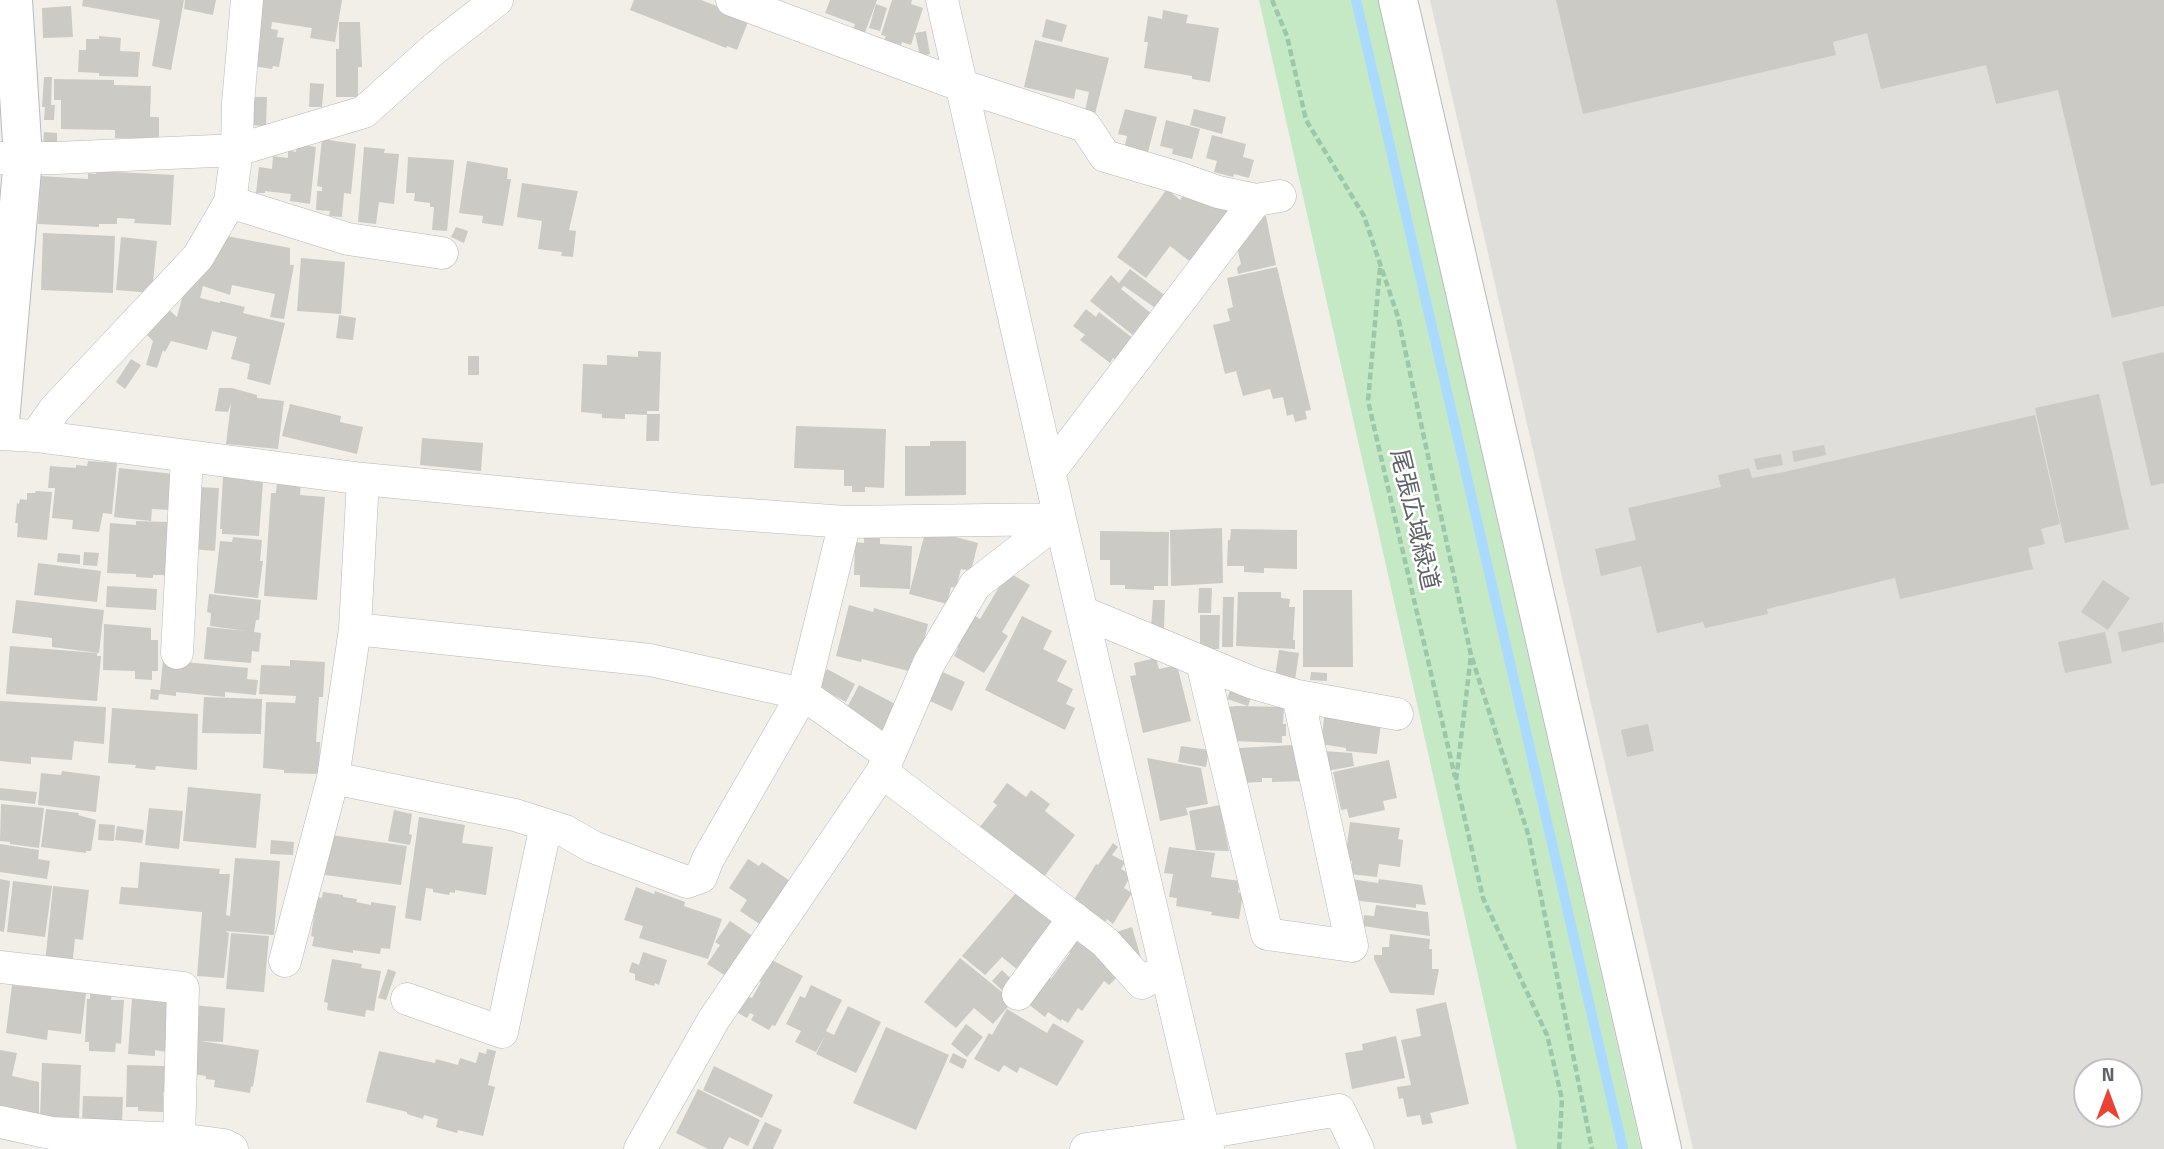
<!DOCTYPE html>
<html>
<head>
<meta charset="utf-8">
<style>
  body { margin:0 }
  #map { position:relative; width:2164px; height:1149px; overflow:hidden; background:#f1efe8; font-family:"Titillium Web",sans-serif }
  canvas { display:block }
  .north { position:absolute; left:2073px; top:1058px; width:70px; height:70px; box-sizing:border-box; background:#fff; border:2px solid #bfc1c3; border-radius:50%; rotate:0deg; font-size:19px; font-weight:700; line-height:28px; text-align:center; color:#5f6368 }
  .north::after { content:''; display:block; margin:auto; width:24px; height:32px; background:#ea4335; clip-path:polygon(50% 0,100% 100%,50% 72%,0 100%) }
</style>
</head>
<body>
<div id="map">
<canvas width="2164" height="1149"></canvas>
<div class="north">N</div>
</div>
<script>
const c = document.querySelector('canvas').getContext('2d');
c.lineJoin = 'round';
function fillPath(path, color) {
  c.fillStyle = color;
  c.fill(path, 'evenodd');
}
function strokePath(path, color, width, dash) {
  c.strokeStyle = color;
  c.lineWidth = width;
  c.lineCap = dash ? 'butt' : 'round';
  c.setLineDash(dash || []);
  c.stroke(path);
}
function drawText(font, color, halo, rows, align = 'center') {
  c.font = font + ' "Titillium Web","Noto Sans JP",sans-serif';
  c.lineWidth = 5;
  c.setLineDash([]);
  c.textBaseline = 'middle';
  c.strokeStyle = halo;
  c.fillStyle = color;
  for (const [text, x, y, turn = 0] of rows) {
    c.save();
    c.translate(x, y);
    c.rotate((+turn || 0) * Math.PI / 180);
    c.textAlign = isNaN(turn) ? turn : align;
    if (halo) c.strokeText(text, 0, 0);
    c.fillText(text, 0, 0);
    c.restore();
  }
}
const industrial = new Path2D(`
  M1430,0H2164V1149H1693ZM2087,1072H2129V1114H2087Z`);
const green = new Path2D(`
  M1259,0H1378L1641,1149H1517Z`);
const stream = new Path2D(`
  M1356,0L1623,1149`);
const building = new Path2D(`
  M83,0H184L171,70L152,66L160,20L82,6Z
  M185,0H216L213,15L184,9Z
  M257,0H342L335,42L310,38L312,28L272,22L271,29L278,30L277,37L284,38L279,67L273,66L272,69L247,65Z
  M634,0H701L740,15L748,22L737,50L727,46L726,48L630,10Z
  M830,0H877L863,38L852,33L855,24L825,13Z
  M892,0H912L911,4L923,8L911,45L902,42L901,45L884,40L886,36L881,35Z
  M1556,0H2164V306L2112,318L2058,90L1996,104L1986,65L1881,89L1867,33L1833,42L1836,55L1583,114Z
  M876,4L887,8L880,31L869,28Z
  M71,6L73,37L43,38L42,8Z
  M1163,10L1188,15L1186,23L1219,28L1210,82L1192,79V76L1144,68L1148,42H1144L1148,16L1162,19Z
  M1046,19L1067,25L1062,42L1042,37Z
  M339,22H360L362,67H358V97H336V49H339Z
  M926,31L930,54L920,56L915,33Z
  M99,36L121,38L120,51L140,52L138,77L99,76V73L78,72L79,50H86V39H99Z
  M1035,40L1109,58L1094,118L1084,116L1089,92L1076,89L1074,99L1024,87Z
  M44,77H52L51,105H55L54,120H44L45,107H42Z
  M54,79L114,80V85L151,86L150,117H159V139L115,138V130L61,129V100H54Z
  M310,83L324,84L322,107H309Z
  M250,97H267L266,126L250,125Z
  M1125,109L1157,117L1147,156L1124,149L1127,136L1118,134Z
  M1194,109L1226,117L1222,134L1190,125Z
  M1166,120L1200,129L1192,159L1172,154L1173,149L1160,146Z
  M44,132L57,133V143H43Z
  M1212,135L1246,144L1243,157L1254,160L1249,178L1234,174L1233,177L1214,172L1217,161L1206,158Z
  M322,139L356,144L351,194L344,193L342,217L329,216L330,211L316,210L317,191H322V187L317,186Z
  M297,144L316,147L310,204L290,201L291,194L265,191V193H256L259,167L272,169L273,156L288,158V150L296,152Z
  M364,147L385,149L384,153L399,154L394,204L379,202L376,224L358,222Z
  M408,157L454,160L447,231L432,230L434,207H430V203L414,201L415,193H406Z
  M467,161L508,168L507,179H511L503,226L482,223L483,216L459,213Z
  M96,171L174,175L171,225L134,223L135,219L117,218V224H99V227L38,224L41,176L88,179V173L96,174Z
  M522,183L578,191L569,230L576,231L573,257L561,256L562,252L538,249L542,221L517,217Z
  M1167,189L1180,200L1184,194L1236,214L1197,267L1170,246L1146,278L1117,257Z
  M1266,216L1276,265L1238,274L1237,268L1241,264L1237,247L1256,218Z
  M456,227L468,231L464,243L451,237Z
  M43,233L115,236L113,293L41,290Z
  M221,235L290,248V265H294L284,319L270,317L275,294L232,285L230,295L203,286L200,298L220,303V301L245,307L243,313L285,323L270,385L247,379L250,364L231,359L237,337L212,331L207,350L171,341L165,352L163,350L157,368L146,365L153,341L144,332L167,308L177,317L183,294Z
  M121,237L157,241L152,293L116,290Z
  M301,258L345,262L341,314L297,311Z
  M1277,267L1311,410L1305,411L1307,419L1295,422L1293,414L1287,416L1283,397L1273,399L1270,389L1243,396L1236,371L1225,374L1213,325L1230,321L1227,309L1233,307L1227,278Z
  M1130,269L1171,300L1161,312L1124,286L1121,289L1152,314L1134,336L1090,301L1111,275L1119,283Z
  M1086,309L1096,317L1099,312L1138,342L1115,359L1113,358L1110,363L1080,340L1085,335L1073,326Z
  M339,315L356,318L353,340L336,338Z
  M638,351L661,352L659,411H647V414H660L659,441H646L647,415L625,414V419L602,418V414L581,412L583,364L607,365V355L638,357Z
  M2164,352V483L2151,486L2122,362Z
  M468,356H479V375H468Z
  M131,359L141,365L125,389L116,382Z
  M219,388H232L257,395V398L284,401L278,449L226,444L231,403L228,412L215,411Z
  M2099,394L2129,529L2065,543L2035,408Z
  M290,404L341,416L340,422L363,427L357,454L282,436Z
  M2035,415L2060,524L2041,529L2045,544L2028,548L2033,569L1900,599L1895,578L1767,609L1768,614L1705,628L1703,622L1657,633L1641,566L1601,576L1595,549L1636,540L1628,508L1721,487L1718,475L1749,468L1752,478L1784,472Z
  M796,426L886,429L884,488L865,487V492H852V486H844V470L794,468Z
  M422,438L483,443L481,471L420,465Z
  M930,441H966V495L905,496V446H930Z
  M1824,445L1826,455L1794,462L1792,451Z
  M1781,454L1783,465L1757,470L1754,459Z
  M88,461L117,463L112,514L103,513L99,532L72,529L73,520L52,518L55,488H48L50,466L76,468V465L87,466Z
  M119,468L174,474L170,510L152,509L151,521L114,517Z
  M223,476L249,478V481L263,482L259,536L222,534V529H220Z
  M277,481L301,483L300,495L325,497L317,600L264,596L271,493H276Z
  M198,487L219,488L215,551L192,549Z
  M36,491L52,492L47,540L17,537L18,523H15L17,503L19,504L20,499L27,500V493H35Z
  M136,521L170,522L167,575H153V578L136,577V574L107,573L110,523L136,525Z
  M1222,528L1223,583L1171,586L1170,530Z
  M926,529L978,543L971,571L961,569L956,588L951,587L947,604L909,594Z
  M1231,529L1297,530V569L1264,568V573L1244,572V566H1227L1228,540H1230Z
  M1100,531L1169,532L1168,586H1154V590L1125,589V585H1110V560H1100Z
  M864,536L880,538V544L912,546L910,589L860,587V575H854L855,542L864,543Z
  M233,537L262,540L260,561H263L258,598L214,593L220,541L232,542Z
  M84,552L99,553L97,566L83,565Z
  M58,553L80,555V564L57,562Z
  M38,563L101,571L97,602L34,595Z
  M1008,572L1030,585L1002,632L1008,636L984,673L954,656L958,648L953,645L972,614L980,619Z
  M2103,580L2130,598L2108,630L2081,612Z
  M107,586L157,589L156,610L106,607Z
  M1199,588H1212L1211,613H1198Z
  M1303,590H1352L1353,667H1303Z
  M1238,592H1281V598L1290,599L1289,607H1295L1293,640H1295V649L1236,646Z
  M209,594L261,600L259,620H256L254,632L261,633L259,652L252,651L251,663L204,659L207,627L247,631L210,626L211,613L207,612Z
  M1223,597H1234L1233,647H1222Z
  M16,600L104,610L99,653L52,647V638L12,633Z
  M1153,600H1165L1164,629L1151,628Z
  M849,605L873,612L874,608L928,624L916,673L862,659L861,662L836,656Z
  M1200,615H1220L1219,649H1200Z
  M1022,616L1052,631L1043,649L1067,661L1057,681L1073,689L1066,704L1075,708L1065,730L985,690Z
  M2163,622L2164,642L2122,652L2118,632Z
  M104,624L151,628V640H158V671H152V680L135,679V671L103,670Z
  M2105,632L2112,663L2065,673L2058,642Z
  M10,646L97,653V656H101L97,701L6,694Z
  M1279,650L1299,653L1295,680L1275,677Z
  M1156,658L1159,669L1177,665L1191,721L1143,733L1130,676L1136,675L1134,663Z
  M163,660L248,668L247,679L258,680L256,695L225,692V697L176,692V696L159,694L158,700L150,699L151,689L160,690Z
  M290,660L325,662L323,697H319L316,742H320L319,774L284,773V770L263,768L266,702L295,703L296,696L259,694L261,665L290,666Z
  M827,669L855,684L846,702L818,687Z
  M936,669L965,682L952,711L923,698Z
  M1311,672L1327,673V681L1310,680Z
  M859,685L901,707L884,738L842,717Z
  M1231,688L1252,694L1248,706L1227,699Z
  M204,697L262,699L261,734L202,733Z
  M0,701L106,707L104,744L74,741L72,760L31,757V764L0,761Z
  M1236,706L1284,707L1283,724H1286V736H1282V743L1234,741L1235,732L1227,731L1228,707Z
  M112,708L198,714L197,770L156,766L155,770L135,768L136,765L108,763Z
  M1325,709L1382,716L1377,754L1346,751V748L1321,744Z
  M1648,724L1654,751L1627,757L1621,730Z
  M1293,745V752L1301,751L1303,781L1272,782V778H1262V782L1241,783L1239,748Z
  M1181,746L1209,750L1206,767L1178,762Z
  M1323,751L1352,753L1354,766L1327,771Z
  M1147,758L1201,768L1208,804L1186,808L1188,815L1160,821Z
  M1389,760L1397,798L1383,801L1385,810L1349,818L1347,809L1341,810L1333,772Z
  M62,771L100,776L96,812L38,805L41,773L61,775Z
  M1007,783L1026,797L1031,790L1050,804L1045,811L1075,835L1044,877L979,828L997,805L993,802Z
  M188,787L261,794L256,848L183,841Z
  M0,788L37,792L35,804L0,800Z
  M1,804L44,808L39,848L10,844V842L0,841Z
  M1220,805L1229,851L1196,850L1189,811Z
  M149,808L183,811L179,849L145,845Z
  M46,809L79,813L78,815L96,820L91,851H86V853L41,847Z
  M394,810L412,814L409,834L412,835L410,845L388,841Z
  M419,817L465,825L462,843L493,847L486,895L455,890V893L450,892L449,895L433,892V889L426,888L421,921L405,918Z
  M1350,822L1400,828L1398,839L1403,840L1400,867L1379,864L1377,877L1350,874L1352,861L1345,860Z
  M99,824L115,825L114,841L98,840Z
  M117,826L144,830L142,843L115,840Z
  M331,835L407,846L401,885L325,875Z
  M271,840L294,842L293,855L270,854Z
  M1113,843L1118,847L1112,855L1125,862L1121,869L1131,875L1124,888L1132,893L1113,924L1107,919L1105,923L1072,903L1096,864L1098,865Z
  M0,844L39,850L38,859L50,861L47,879L0,872Z
  M1169,847L1215,853L1211,877L1240,881L1238,892L1243,894L1239,919L1211,915L1212,912L1176,906L1177,898L1169,897L1173,874L1164,873Z
  M235,858L280,861L274,935L225,931L229,933L224,978L197,976L202,912L119,904L121,887L138,888L140,862L220,869L219,874H230L226,915L230,916Z
  M748,859L759,866L762,862L796,885L767,929L740,911L747,900L729,888Z
  M0,879L10,881L4,932L0,931Z
  M1351,879L1378,883L1379,879L1422,885L1426,905L1416,904V908L1353,900Z
  M13,881L52,886L45,937L7,932Z
  M53,886L89,890L83,940L75,939L72,966L45,963Z
  M636,887L654,894L655,891L685,902L684,906L722,919L708,959L639,938L643,926L624,920Z
  M1021,887L1052,922L1041,935L1045,939L1019,971L1002,957L985,975L962,956Z
  M323,892L343,895V897L357,899L356,902L371,905V902L396,906L390,949L381,948L380,954L353,950V953L312,946L314,937L311,936L317,897L322,898Z
  M1376,905L1428,912L1430,936L1363,926L1364,915L1374,916Z
  M730,921L757,939L726,976L707,964L720,945L715,942Z
  M1080,926L1123,971L1109,985L1104,981L1082,1011L1078,1008L1068,1023L1062,1019L1061,1021L1048,1012L1045,1017L1027,1003L1047,976L1051,979L1070,953L1063,949Z
  M1132,927L1142,962L1110,934Z
  M231,933L269,936L264,992L226,989Z
  M1390,934L1430,939L1429,949H1432V969H1439L1434,995L1390,993L1374,959V955H1382V947H1389Z
  M643,952L667,960L659,985L655,983L654,986L635,980V974L629,972L632,962L639,965Z
  M960,958L1013,1001L993,1024L974,1008L956,1028L924,1002Z
  M332,959L362,964L361,968L381,971L374,1011L366,1010L365,1017L327,1010L328,1003L324,1002Z
  M770,959L803,976L775,1026L772,1025L769,1030L751,1020L754,1015L750,1013L747,1018L736,1012L745,994L752,998L761,982L758,981Z
  M388,969L396,972L386,1000L378,998Z
  M1002,970L1013,981L1003,991L992,981Z
  M12,985L86,993L81,1034L48,1030L47,1040L6,1033Z
  M811,985L842,1000L826,1031L834,1035L848,1006L881,1022L856,1073L816,1054L826,1034L816,1052L795,1042L801,1031L786,1024L800,996L805,998Z
  M90,990L112,991L111,1000H124L121,1044L116,1043L115,1052L89,1051V1042H85L87,999H90Z
  M132,999L170,1002L166,1052L155,1050V1056L128,1054Z
  M1446,1002L1469,1104L1430,1113L1433,1123L1422,1125L1420,1115L1407,1117L1403,1098L1399,1099L1397,1087L1411,1085L1401,1040L1421,1036L1416,1009Z
  M193,1005L225,1008L223,1042L200,1041L259,1050L253,1087L251,1086L250,1093L214,1087L215,1080L206,1079V1076L193,1074Z
  M1007,1009L1047,1033L1053,1023L1084,1041L1057,1086L1020,1067L1017,1073L1004,1065L999,1072L974,1059L989,1033L992,1035Z
  M966,1024L983,1037L967,1057L951,1044Z
  M886,1027L949,1055L916,1130L853,1103Z
  M1396,1036L1405,1078L1352,1089L1345,1053L1363,1050L1362,1044Z
  M487,1049L496,1051L488,1085L495,1087L483,1136L458,1130L457,1133L436,1127L438,1119L424,1115L423,1119L407,1114V1112L366,1102L379,1051L435,1063L436,1059L458,1065L460,1058L476,1063L479,1052L486,1054Z
  M0,1050L17,1053L12,1076L39,1082V1119L0,1110Z
  M953,1053L967,1060L963,1069L949,1062Z
  M42,1063L81,1065L79,1118L40,1117Z
  M127,1065L165,1066L164,1079H167V1092H163V1112L138,1111V1107H126Z
  M714,1066L773,1095L762,1118L703,1090Z
  M698,1089L760,1120L748,1146L729,1137L723,1149H708L676,1133Z
  M83,1096L123,1097L122,1122L82,1121Z
  M765,1122L782,1130L773,1149H752Z`);
const path = new Path2D(`
  M1272,0L1287,36L1306,120L1364,216L1398,317L1471,655L1456,781L1483,898L1547,1035L1562,1099L1559,1149
  M1380,268L1368,401L1455,777
  M1472,658L1529,837L1592,1149`);
const street = new Path2D(`
  M732,0L960,85L1085,126L1105,156L1176,177L1218,192L1256,200L1280,196
  M942,0L1060,519L1208,1149
  M0,158H56L237,150L364,112L434,49L497,0
  M230,202L348,239L442,253
  M0,434L36,436L363,479L695,511L845,522L1060,519
  M36,436L55,409L198,257L230,202L237,150L238,103L247,0
  M1050,471L1256,200
  M1082,612L1253,683L1298,696L1397,714
  M355,629L650,660L803,694L845,522
  M177,653L187,456
  M1202,663L1267,934L1352,946L1298,696
  M882,772L1105,942L1142,983L1166,969
  M333,778L515,815L565,831L593,847L687,882L701,877L708,859L803,694L889,755
  M285,961L333,778L355,629L363,479
  M0,967L183,988L179,1139
  M1018,994L1074,918
  M407,999L502,1032L546,825
  M0,1122L51,1133L179,1139L224,1145L232,1149
  M640,1149L714,1019L882,772L929,663L975,585L1060,519
  M1086,1149L1204,1133L1339,1110L1358,1149`);
const secondary = new Path2D(`
  M1398,0L1662,1149
  M0,422L23,158L13,0`);
const streetNames = [
  ["尾張広域緑道",1413,520,77]
];
fillPath(industrial, '#e0deda');
fillPath(green, '#c5e8c5');
strokePath(stream, '#aadaff', 10);
fillPath(building, '#cccac5');
strokePath(street, '#b5b8bc', 33);
strokePath(secondary, '#b6babf', 40);
strokePath(path, '#9cc7a9', 4.5, [7, 3.5]);
strokePath(street, '#fff', 32);
strokePath(secondary, '#fff', 38);
drawText('24px', '#5f6368', '#fff', streetNames);
</script>
</body>
</html>
